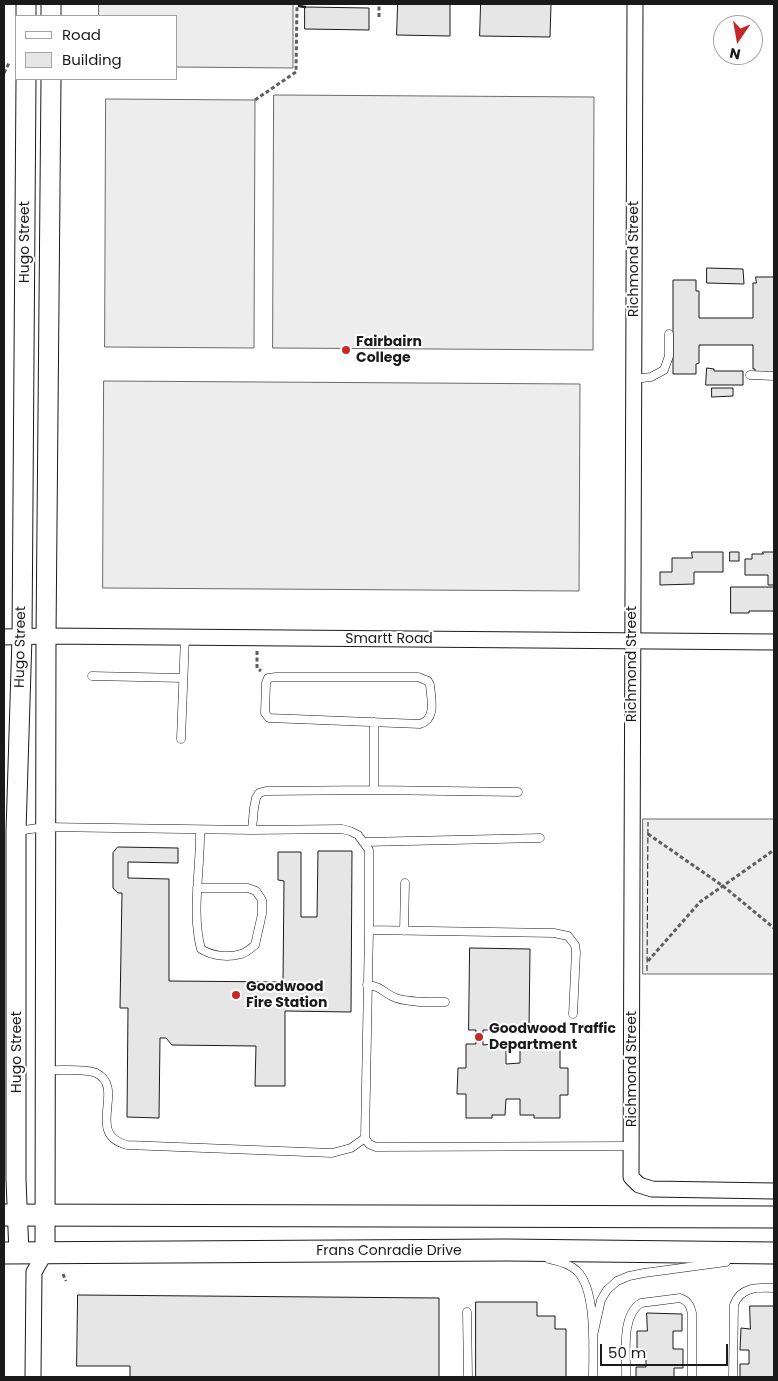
<!DOCTYPE html>
<html>
<head>
<meta charset="utf-8">
<style>
  body { margin:0 }
  #map { position:relative; width:778px; height:1381px; overflow:hidden; background:#fff; font-family:Poppins,sans-serif }
  canvas { display:block }
  .frame { position:absolute; inset:0; border:5px solid #1a1a1a; pointer-events:none }
  .legend { position:absolute; left:15px; top:15px; width:162px; height:65px; box-sizing:border-box; background:#fff; border:1px solid #a3a3a3; margin:0; padding:6px 9px; list-style:none; font-size:15px; color:#1a1a1a }
  .legend li { display:flex; align-items:center; gap:10px; height:25px }
  .legend b { width:25px; border:1px solid #a3a3a3 }
  .north { position:absolute; left:713px; top:15px; width:50px; height:50px; box-sizing:border-box; background:#fff; border:1px solid #a3a3a3; border-radius:50%; rotate:192deg; font-size:14px; font-weight:700; line-height:20px; text-align:center; color:#1a1a1a }
  .north::after { content:''; display:block; margin:auto; width:18px; height:22px; background:#c62828; clip-path:polygon(50% 0,100% 100%,50% 72%,0 100%) }
  .scale { position:absolute; left:600px; top:1344px; width:128px; height:22px; box-sizing:border-box; border:2px solid #1a1a1a; border-top:0; padding-left:6px; font-size:15px; line-height:18px; white-space:nowrap; color:#1a1a1a; -webkit-text-stroke:4px #fff; paint-order:stroke }
</style>
</head>
<body>
<div id="map">
<canvas width="778" height="1381"></canvas>
<div class="frame"></div>
<ul class="legend">
<li><b style="height:6px;background:#fff"></b>Road</li>
<li><b style="height:14px;background:#e6e6e6"></b>Building</li>
</ul>
<div class="north">N</div>
<div class="scale">50 m</div>
</div>
<script>
const c = document.querySelector('canvas').getContext('2d');
c.lineJoin = 'round';
function fillPath(path, color) {
  c.fillStyle = color;
  c.fill(path, 'evenodd');
}
function strokePath(path, color, width, dash) {
  c.strokeStyle = color;
  c.lineWidth = width;
  c.lineCap = dash ? 'butt' : 'round';
  c.setLineDash(dash || []);
  c.stroke(path);
}
function drawText(font, color, halo, rows, align = 'center') {
  c.font = font + ' Poppins,sans-serif';
  c.lineWidth = 4;
  c.setLineDash([]);
  c.textBaseline = 'middle';
  c.strokeStyle = halo;
  c.fillStyle = color;
  for (const [text, x, y, turn = 0] of rows) {
    c.save();
    c.translate(x, y);
    c.rotate((+turn || 0) * Math.PI / 180);
    c.textAlign = isNaN(turn) ? turn : align;
    if (halo) c.strokeText(text, 0, 0);
    c.fillText(text, 0, 0);
    c.restore();
  }
}
const built = new Path2D(`
  M99,4H293V68L176,67V16H99Z
  M274,95L594,97L593,350L273,348Z
  M106,99L255,100L254,348L105,347Z
  M104,381L580,384L579,591L103,588Z
  M643,819H774V974H643Z`);
const building = new Path2D(`
  M398,4H450V36L397,35Z
  M481,4H551L550,37L480,36Z
  M305,7L369,8V30L305,29Z
  M707,268L743,269L744,284L707,283Z
  M756,277H774V375L755,374V369H753V345H699V363L696,364V374H673V280H696V291H699V318H753V283H756Z
  M707,368L714,369V371H743V385H706Z
  M712,388H733V396L712,397Z
  M692,552H723V572H694V584L660,585V572H672V558H692Z
  M730,552H739V561H730Z
  M763,552H774V585H768V575H745V559H752V554H763Z
  M731,587H774V611H749V613H731Z
  M118,847L178,848V863L128,862V878L169,879V981L283,982L284,881L278,880V852H301V917H317L318,851H352L351,1012L285,1011V1086H255L256,1046L172,1045L166,1038H160L159,1118L127,1117L128,1008H120L122,893H118L113,888V853Z
  M470,948L530,949L529,1030H483V1045L492,1044V1048H506V1064L520,1063V1048H534V1045H560V1068H568V1095H560V1118H534V1115H520V1099H506L505,1115H492V1118H466V1094H457L458,1068H466V1044H476V1030H469Z
  M78,1295L439,1298V1377H130V1366H77Z
  M476,1302H537V1316H555V1329H566V1377H476Z
  M750,1306H774V1377H740V1364H749V1350H740L741,1328L750,1329Z
  M647,1313L682,1314V1331H673V1349H683V1368H674V1377H636V1367H646V1350H637V1331H647Z`);
const path = new Path2D(`
  M379,17V4
  M4,73L9,63
  M255,100L296,72L297,4
  M257,651V668L261,671
  M648,834L723,886L774,928
  M648,961L700,902L774,850
  M63,1274L66,1281`);
const service = new Path2D(`
  M750,375L774,376
  M633,379L651,377L664,370L669,356V334
  M92,676L183,678
  M276,677H418L428,681L430,685C431,698 437,719 420,724L269,718L265,713L266,683L268,678Z
  M374,722V790
  M181,739L185,637
  M252,830L254,808L256,798L259,793L266,791L374,790L518,792
  M17,831L45,827L252,830L342,829L350,831L358,835L369,850V930L365,1138L369,1144L376,1147L632,1146
  M365,842L540,838
  M197,888H248L256,891L262,900V914L255,945C251,948 246,953 241,954C228,958 212,956 201,949C191,912 201,868 200,830
  M369,930L554,933L568,936L575,945L576,952L573,1014
  M404,931L405,883
  M367,985C382,986 384,994 396,998C411,1003 430,1002 445,1002
  M46,1070C59,1071 84,1068 96,1073C127,1088 84,1134 127,1145L332,1153L351,1148L365,1138
  M549,1259C559,1261 570,1264 577,1271C597,1290 593,1351 593,1377
  M467,1312L468,1377
  M593,1336L601,1300L607,1290L617,1281L629,1276L644,1273L726,1262
  M626,1377C627,1356 620,1316 641,1303L680,1298C688,1301 690,1305 692,1313V1377
  M733,1377L734,1305C740,1287 758,1287 774,1288`);
const minor = new Path2D(`
  M635,4L631,1177L639,1185L652,1189L774,1191
  M4,637L46,636L774,642
  M33,1377L34,1272L45,1253`);
const tertiary = new Path2D(`
  M26,16V4
  M51,16V4
  M19,1253L16,1180V831L22,637L26,79
  M45,1253L46,636L51,79`);
const secondary = new Path2D(`
  M4,1215L774,1217
  M4,1253L506,1250L774,1253`);
const fence = new Path2D(`
  M647,971L648,822`);
const wall = new Path2D(`
  M299,4V6L305,7`);
const markers = [
  [346,350,5,"#c62828"],
  [236,995,5,"#c62828"],
  [479,1037,5,"#c62828"]
];
const streetNames = [
  ["Hugo Street",25,242,-90],
  ["Richmond Street",634,259,-90],
  ["Smartt Road",389,639],
  ["Hugo Street",21,647,-89],
  ["Richmond Street",632,664,-90],
  ["Hugo Street",17,1052,-90],
  ["Richmond Street",632,1069,-90],
  ["Frans Conradie Drive",389,1251]
];
const poiNames = [
  ["Fairbairn",356,342],
  ["College",356,358],
  ["Goodwood",246,987],
  ["Fire Station",246,1003],
  ["Goodwood Traffic",489,1029],
  ["Department",489,1045]
];
fillPath(built, '#ededed');
strokePath(built, '#6a6a6a', 1);
fillPath(building, '#e6e6e6');
strokePath(building, '#1a1a1a', 1);
strokePath(service, '#1a1a1a', 9);
strokePath(minor, '#1a1a1a', 17);
strokePath(tertiary, '#1a1a1a', 21);
strokePath(secondary, '#1a1a1a', 23);
strokePath(path, '#5f5f5f', 3, [4, 2.5]);
strokePath(service, '#fff', 8);
strokePath(minor, '#fff', 15);
strokePath(tertiary, '#fff', 19);
strokePath(secondary, '#fff', 21);
strokePath(fence, '#1a1a1a', 1, [6, 2.5]);
strokePath(wall, '#1a1a1a', 2.5);
for (const [x, y, r, color] of markers) {
  const dot = new Path2D();
  dot.arc(x, y, r, 0, 2 * Math.PI);
  c.fillStyle = color;
  c.fill(dot);
  strokePath(dot, '#fff', 2);
}
drawText('14px', '#1a1a1a', '#fff', streetNames);
drawText('bold 14px', '#1a1a1a', '#fff', poiNames, 'left');
</script>
</body>
</html>
